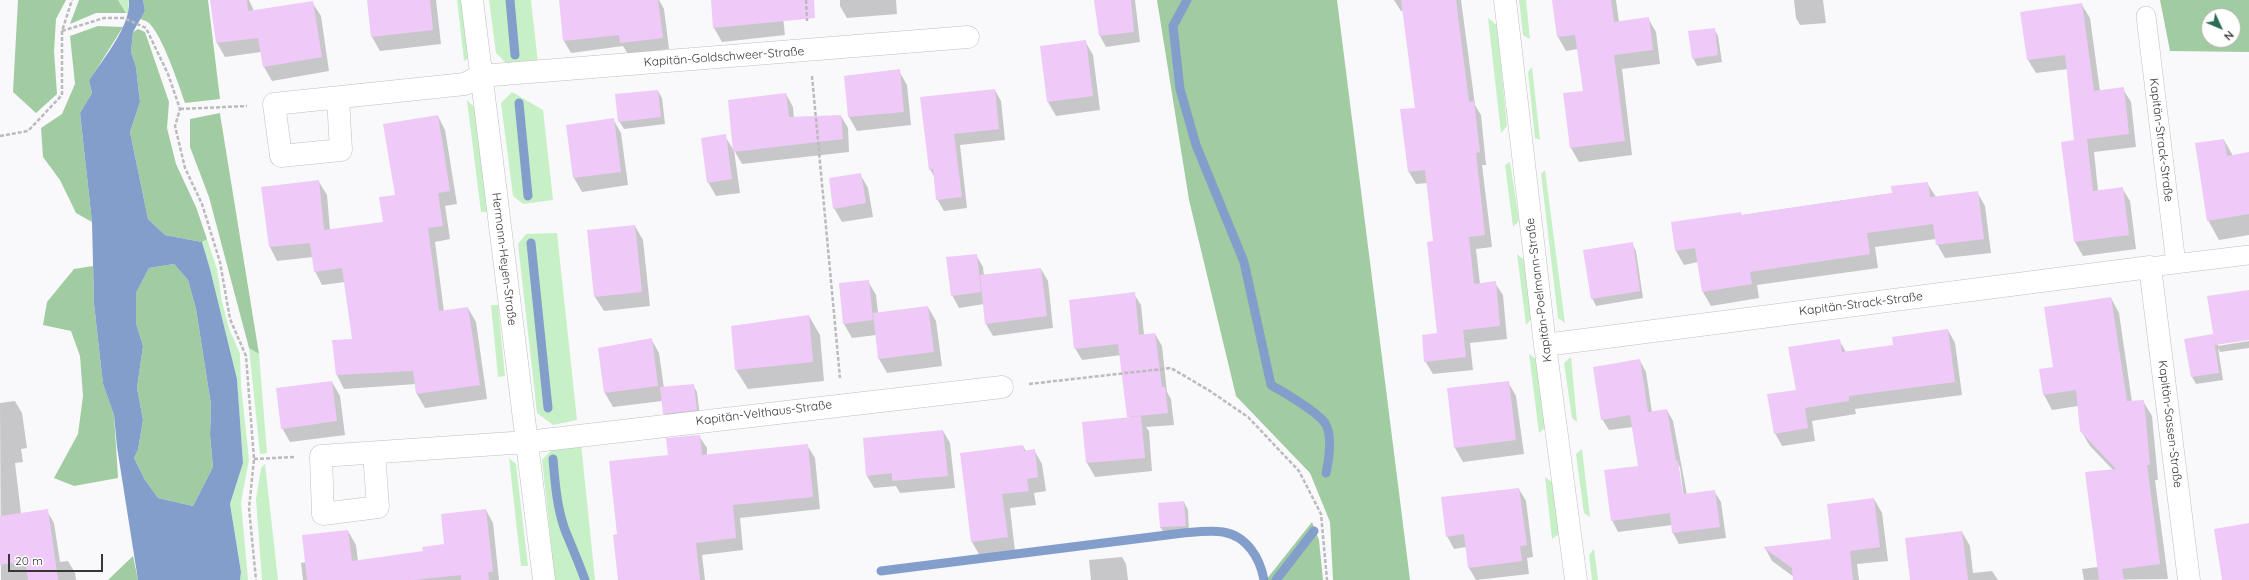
<!DOCTYPE html>
<html>
<head>
<meta charset="utf-8">
<style>
  body { margin:0 }
  #map { position:relative; width:2249px; height:580px; overflow:hidden; background:#f9f9fc; font-family:Quicksand,sans-serif }
  canvas { display:block }
  .north { position:absolute; left:2201px; top:8px; width:40px; height:40px; box-sizing:border-box; background:#fff; border:1px solid #afafaf; border-radius:50%; rotate:134deg; font-size:11px; font-weight:700; line-height:16px; text-align:center; color:#373738 }
  .north::after { content:''; display:block; margin:auto; width:14px; height:18px; background:#2d6b56; clip-path:polygon(50% 0,100% 100%,50% 72%,0 100%) }
  .scale { position:absolute; left:8px; top:554px; width:95px; height:18px; box-sizing:border-box; border:2px solid #373738; border-top:0; padding-left:5px; font-size:12px; line-height:14px; white-space:nowrap; color:#373738; -webkit-text-stroke:3px #fff; paint-order:stroke }
</style>
</head>
<body>
<div id="map">
<canvas width="2249" height="580"></canvas>
<div class="north">N</div>
<div class="scale">20 m</div>
</div>
<script>
const c = document.querySelector('canvas').getContext('2d');
c.lineJoin = 'round';
function fillPath(path, color) {
  c.fillStyle = color;
  c.fill(path, 'evenodd');
}
function strokePath(path, color, width, dash) {
  c.strokeStyle = color;
  c.lineWidth = width;
  c.lineCap = dash ? 'butt' : 'round';
  c.setLineDash(dash || []);
  c.stroke(path);
}
function drawText(font, color, halo, rows, align = 'center') {
  c.font = font + ' Quicksand,sans-serif';
  c.lineWidth = 3;
  c.setLineDash([]);
  c.textBaseline = 'middle';
  c.strokeStyle = halo;
  c.fillStyle = color;
  for (const [text, x, y, turn = 0] of rows) {
    c.save();
    c.translate(x, y);
    c.rotate((+turn || 0) * Math.PI / 180);
    c.textAlign = isNaN(turn) ? turn : align;
    if (halo) c.strokeText(text, 0, 0);
    c.fillText(text, 0, 0);
    c.restore();
  }
}
const green = new Path2D(`
  M118,0H129L128,14L126,13Z
  M457,0H462L470,57L464,61Z
  M489,0H531L538,63L511,68L496,53Z
  M1519,0H1526L1530,39L1523,35Z
  M1488,18L1497,25L1507,126L1501,133Z
  M1532,67L1540,140L1535,138L1528,72Z
  M512,92L543,110L553,200L523,204L513,196L501,103Z
  M467,100L476,109L487,212H481Z
  M1510,162L1519,221L1513,227L1505,165Z
  M1545,170L1565,323L1558,318L1541,174Z
  M557,233L577,420L553,425L537,413L518,244L526,234Z
  M207,239L217,269L222,302L229,328L240,354L241,385L249,460L241,502L248,580H240L241,572L230,504L243,463L237,379L210,269L202,242Z
  M1517,254L1524,260L1532,318L1526,325Z
  M491,305H498L505,376L498,377Z
  M249,348L259,354L267,453L260,454Z
  M1529,354L1537,360L1546,427L1539,433Z
  M1571,357L1577,422L1572,418L1564,363Z
  M581,443L595,580H555L542,460L555,446Z
  M1582,449L1590,517L1584,513L1576,454Z
  M509,458L516,464L528,566H521Z
  M265,464L278,580H262L256,499L261,468Z
  M1545,477L1553,483L1559,534L1552,539Z
  M1594,549L1598,580H1592L1589,555Z`);
const forest = new Path2D(`
  M18,0H66L56,19L54,51L57,94L36,113L13,92Z
  M79,0H118L126,13H96L70,24Z
  M143,0H208L220,99L185,103C179,85 162,35 149,23C147,21 143,20 140,19L145,11Z
  M1157,0H1337L1410,580H1333L1330,522L1310,473L1236,396L1189,200Z
  M2160,0H2249V52L2170,51ZM2209,16H2233V40H2209Z
  M98,26L123,27L89,81L92,93L80,113L92,222L76,213L60,180L43,157L41,128L62,114L75,84L70,36Z
  M138,29L145,32L169,102L167,128L176,164L196,207L207,239L202,242L165,235L148,219L130,132L140,102L136,67L131,52L133,32Z
  M220,113V114L259,354L249,348L209,197L190,147V119Z
  M174,264L188,280L196,309L211,405L210,436L213,467L193,506L158,498L145,480L134,458L138,450L143,420L137,388L143,346L136,323V293L149,268Z
  M93,266L94,304L103,384L114,415L118,478L74,486L54,478L78,434L83,396L80,356L71,331L43,325L47,302L74,269Z
  M1312,522L1319,540L1323,580H1266Z
  M133,556L138,580H108Z`);
const water = new Path2D(`
  M129,0H143L145,11L133,32L131,52L136,67L140,102L130,132L148,219L165,235L202,242L210,269L237,379L243,463L230,504L241,572L240,580H138L117,447L114,415L103,384L94,304L92,222L80,113L92,93L89,81C103,58 131,27 129,0ZM174,264L188,280L196,309L211,405L210,435L213,467L193,506L158,498L145,480L134,458L138,450L143,420L137,388L143,346L136,323V293L149,268Z`);
const shadow = new Path2D(`
  M211,0H249L254,11L312,2L321,16L329,71L272,81L264,67L261,52L225,57L217,43Z
  M368,0H436L441,44L380,51L372,37Z
  M560,0H659L664,9L669,49L628,54L623,46L571,53L564,41Z
  M712,0H781L785,35L722,42L714,28Z
  M840,0H896L897,14L847,18L840,6Z
  M1095,0H1135L1140,42L1106,47L1100,36Z
  M1394,0H1461L1475,105L1481,115L1486,165H1482L1492,247L1476,249L1480,284L1495,283L1503,295L1507,339L1470,343L1473,370L1433,374L1425,361L1438,334L1434,242L1428,183L1416,184L1409,172L1416,109L1403,11H1401Z
  M1553,0H1616L1619,22L1648,18L1656,32L1660,64L1622,69L1632,155L1579,162L1571,148L1564,94L1584,92L1578,49L1566,51L1558,37Z
  M1794,0H1823L1826,23L1800,25L1796,18Z
  M2082,5L2090,18L2100,91L2123,89L2131,102L2136,147L2094,152L2098,191L2122,188L2130,201L2136,249L2083,256L2075,242L2062,143L2075,141L2068,69L2036,73L2028,60Z
  M1714,29L1718,36L1722,62L1697,66L1693,58Z
  M1085,41L1093,55L1100,110L1056,116L1048,102Z
  M899,71L907,85L911,125L857,131L849,117L845,76Z
  M995,90L1001,101L1005,140L960,145L967,208L944,211L937,199L935,178L930,169L921,98Z
  M658,91L662,98L665,124L624,129L619,121Z
  M786,94L793,107L794,118L841,116L848,128L849,152L742,164L734,150L740,193L716,196L708,182L725,136L734,151Z
  M438,116L445,130L457,204L445,206L450,239L435,242L444,312L468,308L476,322L487,399L425,408L417,394L416,384L344,389L337,375L333,341L353,340L345,282L322,285L315,271L313,257L277,261L270,247L263,188L319,182L327,195L330,230L384,223L396,196Z
  M613,119L621,133L628,185L582,192L574,178L567,126Z
  M2224,140L2233,156L2249,153V235L2219,240L2208,220Z
  M860,174L868,188L873,217L842,222L834,208Z
  M1927,183L1936,197L1977,192L1985,206L1991,253L1945,258L1937,244L1936,239L1875,247L1878,268L1757,285L1759,298L1711,306L1703,292L1698,262L1684,265L1676,251L1742,215L1893,193Z
  M635,226L643,240L650,306L604,311L595,297L588,231Z
  M1632,244L1636,251L1643,298L1596,306L1592,298Z
  M976,255L983,267L984,276L1041,269L1048,281L1053,328L993,336L986,324L984,304L959,308L952,295Z
  M868,281L876,295L878,313L928,307L936,321L942,366L887,373L879,359L876,335L852,338L844,324Z
  M2249,291V339L2218,344V346L2249,341V348L2220,352L2218,348L2223,380L2196,384L2192,377L2185,339L2213,335L2215,339Z
  M1134,294L1141,305L1144,335L1155,334L1162,346L1167,392L1171,399L1174,425L1146,427L1149,431L1152,471L1095,477L1087,463L1083,423L1129,418L1121,355L1082,360L1075,348Z
  M2111,298L2119,313L2132,402L2143,401L2152,416L2158,480H2155L2168,579L2084,580L2082,569L2098,567L2113,470L2090,446L2081,431L2078,406L2052,410L2044,395L2040,370L2054,368Z
  M809,316L820,335L824,381L748,389L736,370Z
  M1948,330L1955,343L1962,395L1855,409L1856,414L1812,421L1815,441L1782,446L1775,433L1797,390L1839,340L1846,352L1894,346Z
  M651,339L659,353L664,388L693,385L697,392L700,417L668,420L664,413L662,401L613,407L605,393L600,349Z
  M1640,361L1646,372L1652,412L1667,410L1673,421L1687,495L1714,491L1721,502L1726,538L1679,544L1673,533L1672,525L1618,532L1612,520L1639,467L1633,427L1609,430L1602,419ZM1678,465L1680,467L1684,499H1682Z
  M332,382L340,396L345,435L290,442L282,428Z
  M1508,382L1516,396L1524,454L1463,462L1455,448Z
  M15,401L22,413L27,448L21,449L23,462L15,463L21,514L47,511L54,523L60,562L68,561L75,573L76,580H1L0,403Z
  M943,431L950,443L955,488L900,493L896,486L874,488L867,476Z
  M699,436L707,448V455L807,445L815,458L820,509L740,518L743,550L702,555L705,580H620L618,535L669,455Z
  M1023,446L1026,451L1034,450L1042,464L1046,491L1034,493L1036,505L1010,508L1015,551L980,556L972,542Z
  M1519,489L1526,501L1533,557L1527,558L1529,574L1476,580L1469,568L1466,547L1454,549L1447,536Z
  M1874,499L1882,513L1888,561L1857,564L1859,580H1794V577L1772,561L1765,548L1832,540Z
  M1184,502L1188,510L1189,532L1165,534L1160,527Z
  M486,510L493,523L499,580H303L301,563L306,562L348,531L356,545L358,562L424,552L445,545Z
  M1962,532L1970,546L1973,573L1992,571L1998,580H1911Z
  M1122,557L1126,564L1128,580H1091L1089,560Z`);
const stream = new Path2D(`
  M510,0L515,55
  M1187,0L1173,26L1180,89L1196,145L1244,262L1271,385C1284,392 1317,412 1325,423C1333,436 1329,459 1326,473
  M519,103L528,196
  M531,243L548,408
  M553,459C555,483 557,508 565,530C572,547 579,563 585,580
  M881,571L1183,533C1195,532 1211,530 1223,532C1247,536 1260,558 1264,580
  M1276,580L1314,531`);
const building = new Path2D(`
  M210,0H247L248,11L313,1L322,57L263,67L258,38L216,43Z
  M367,0H430L433,30L371,37Z
  M559,0H658L663,38L620,43L619,35L563,41Z
  M711,0H814L815,18L713,28Z
  M1094,0H1131L1134,32L1099,36Z
  M1401,0H1456L1469,102L1474,101L1480,152L1476,153L1485,235L1469,237L1474,284L1496,281L1500,326L1463,330L1466,357L1424,362L1422,335L1437,333L1427,242L1433,241L1425,170L1408,172L1400,109L1415,108Z
  M1552,0H1611L1614,22L1649,17L1653,50L1614,55L1625,141L1570,148L1563,93L1583,91L1575,35L1557,37Z
  M2082,3L2094,91L2124,87L2129,134L2087,139L2093,191L2123,187L2129,235L2074,242L2061,142L2074,140L2065,55L2027,60L2020,12Z
  M1715,28L1718,55L1692,59L1688,31Z
  M1086,40L1093,96L1047,102L1040,46Z
  M900,69L904,112L848,117L844,76Z
  M995,89L999,129L954,134L962,197L936,200L933,169L929,170L920,97Z
  M658,90L661,117L618,122L615,94Z
  M786,93L789,117L841,115L843,139L733,152L728,100Z
  M438,115L450,191L438,193L443,226L428,228L439,311L468,307L480,385L416,394L413,371L336,375L332,340L352,339L342,268L314,272L310,243L269,247L261,187L319,180L324,230L383,222L379,197L395,195L383,124Z
  M614,118L621,172L573,178L566,125Z
  M726,134L732,179L707,183L701,138Z
  M2224,139L2227,156L2249,152V214L2207,221L2195,143Z
  M861,173L866,203L833,209L829,178Z
  M1928,182L1930,197L1978,191L1984,239L1936,245L1933,224L1867,233L1870,254L1750,272L1752,284L1702,292L1695,248L1675,251L1671,222L1741,212L1742,215L1892,193L1891,186Z
  M635,225L642,292L594,297L587,230Z
  M1633,242L1640,291L1591,299L1583,250Z
  M977,254L981,292L951,296L946,257Z
  M1041,268L1047,316L985,324L980,275Z
  M869,280L873,320L843,324L839,283Z
  M2249,290V340L2215,345L2207,296Z
  M1135,292L1139,335L1155,333L1162,387H1165L1168,413L1127,417L1118,344L1074,349L1069,300Z
  M2111,297L2127,401L2144,400L2150,465H2147L2160,564L2122,569L2124,580H2099L2085,472L2116,469L2080,431L2076,390L2043,395L2039,369L2053,367L2044,307Z
  M928,306L934,352L878,359L873,313Z
  M809,315L813,362L735,370L731,326Z
  M1948,329L1955,382L1849,396V401L1805,408L1808,428L1774,434L1767,394L1796,390L1788,347L1840,339L1842,352L1893,345L1892,337Z
  M2213,334L2219,373L2191,377L2184,339Z
  M652,338L658,386L604,393L598,348Z
  M1640,359L1648,412L1667,409L1676,461H1678L1683,494L1715,490L1720,527L1672,533L1670,513L1611,521L1604,470L1638,466L1630,415L1601,420L1593,367Z
  M332,381L337,421L281,429L276,388Z
  M1509,381L1516,440L1454,448L1447,388Z
  M694,384L697,410L663,414L660,387Z
  M1141,416L1145,458L1086,463L1082,422Z
  M943,430L948,476L892,481V473L866,476L863,438Z
  M700,435L702,455L808,444L813,497L733,505L736,538L696,543L700,580H618L613,535L617,534L609,461L668,455L666,438Z
  M1023,445L1024,451L1035,449L1038,477L1027,479L1029,491L1002,494L1008,537L971,542L960,453Z
  M1519,488L1527,545L1520,546L1522,561L1468,568L1464,534L1446,537L1441,497Z
  M1874,498L1880,547L1850,551L1853,580H1793L1792,568L1763,547L1831,539L1827,504Z
  M1184,501L1186,526L1160,527L1158,503Z
  M48,509L58,580H28L25,561L0,565V516Z
  M486,509L493,572H488L489,580H461V575L413,580H307L302,535L348,530L352,561L423,551L422,547L444,544L441,514Z
  M2249,523V580H2222L2214,529Z
  M1962,531L1968,580H1910L1905,538Z`);
const path = new Path2D(`
  M806,0L807,21
  M62,31L104,18H124L146,28L168,74L180,109L175,126L185,168L202,204L220,262L230,319L246,356L254,459L249,508L256,580
  M812,76L840,378
  M180,109L247,106
  M0,136L28,131L62,95V31L72,0
  M1029,384L1171,368L1210,391L1248,417L1299,471L1321,514L1327,580
  M254,459L294,457`);
const lane = new Path2D(`
  M2146,16L2176,264
  M2150,267L2249,255`);
const street = new Path2D(`
  M472,0L544,580
  M1505,0L1545,345L1576,580
  M338,98L341,150L281,156L274,104L465,84L480,76L968,37
  M1545,345L2150,267L2189,580
  M374,453L378,507L323,514L321,456L527,442L1002,387`);
const streetNames = [
  ["Kapitän-Goldschweer-Straße",724,57,-4],
  ["Kapitän-Strack-Straße",2161,140,83],
  ["Hermann-Heyen-Straße",504,259,83],
  ["Kapitän-Poelmann-Straße",1539,290,-97],
  ["Kapitän-Strack-Straße",1861,304,-7],
  ["Kapitän-Velthaus-Straße",764,413,-7],
  ["Kapitän-Sassen-Straße",2170,424,83]
];
fillPath(green, '#c7f0c7');
fillPath(forest, '#a1cba1');
fillPath(water, '#849ecc');
fillPath(shadow, '#0003');
strokePath(stream, '#849ecc', 9);
fillPath(building, '#efc9f7');
strokePath(lane, '#bebfc1', 20);
strokePath(street, '#bebfc1', 23);
strokePath(path, '#bbbbbd', 2.5, [4, 2]);
strokePath(lane, '#fff', 19);
strokePath(street, '#fff', 22);
drawText('12px', '#373738', '#fff', streetNames);
</script>
</body>
</html>
